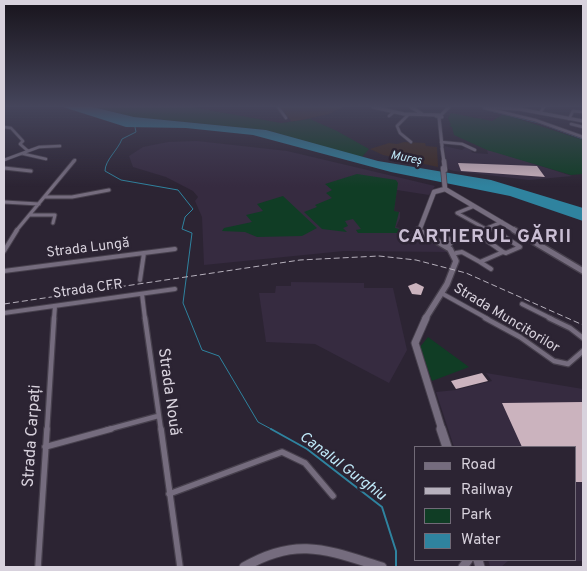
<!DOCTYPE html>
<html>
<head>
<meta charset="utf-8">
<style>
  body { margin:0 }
  #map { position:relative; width:587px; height:571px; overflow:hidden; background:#2c2433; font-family:Overpass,sans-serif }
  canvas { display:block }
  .frame { position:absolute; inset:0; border:5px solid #d8d2dd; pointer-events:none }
  .legend { position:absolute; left:414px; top:446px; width:162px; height:115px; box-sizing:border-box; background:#2c2433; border:1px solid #716a77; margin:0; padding:6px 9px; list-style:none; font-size:15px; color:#d8d2dd }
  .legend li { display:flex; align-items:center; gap:10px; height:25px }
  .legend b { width:25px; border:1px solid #716a77 }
</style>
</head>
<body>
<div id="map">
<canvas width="587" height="571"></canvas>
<div class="frame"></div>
<ul class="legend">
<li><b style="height:6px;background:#756c7e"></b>Road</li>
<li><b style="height:6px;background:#b7b1bd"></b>Railway</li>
<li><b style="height:14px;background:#103d25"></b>Park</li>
<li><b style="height:14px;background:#2f839f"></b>Water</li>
</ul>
</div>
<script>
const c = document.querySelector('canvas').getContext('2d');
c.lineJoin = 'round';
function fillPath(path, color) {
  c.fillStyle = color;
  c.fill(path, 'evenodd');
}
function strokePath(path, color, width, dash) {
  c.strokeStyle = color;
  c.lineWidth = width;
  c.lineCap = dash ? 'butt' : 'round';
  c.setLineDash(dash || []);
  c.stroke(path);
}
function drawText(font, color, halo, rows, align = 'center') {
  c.font = font + ' Overpass,sans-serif';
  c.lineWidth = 5;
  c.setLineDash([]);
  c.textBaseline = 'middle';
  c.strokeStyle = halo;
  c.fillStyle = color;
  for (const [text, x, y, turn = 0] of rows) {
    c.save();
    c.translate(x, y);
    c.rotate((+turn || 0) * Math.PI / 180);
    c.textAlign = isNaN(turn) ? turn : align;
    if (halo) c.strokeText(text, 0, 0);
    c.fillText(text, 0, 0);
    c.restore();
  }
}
const built = new Path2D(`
  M197,141L287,151L435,186L429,195L397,190L394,211L400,212V218L396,227L413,231L449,252L344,251L204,265L202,217L195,201L198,197L193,191L166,177L133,167L129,156L143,147L168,142Z
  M444,146L462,150L466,147L473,150L471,152L474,153L488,154L487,150L497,152L572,176L529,180L454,171L447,169Z
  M291,282L364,283V288H393L407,350L389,383L315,344L266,342L259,293H275L276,286H291Z
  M486,373L583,389V561H508L501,567H490L488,560H576V447H454L436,392L456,390L492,381Z`);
const education = new Path2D(`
  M280,107H343L329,114L292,122Z
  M404,142L425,143L426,146L437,147L438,167L383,155L370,149L389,143L397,144Z`);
const green = new Path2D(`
  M93,107H192L281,123L310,119L337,131L369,149L362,157L266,130L134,117Z
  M451,113L492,121L502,115L510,116L583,140V174L571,175L487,150L454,135L452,127L449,126L451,125L448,118Z
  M357,174L396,180L398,183L394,211L399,212L395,228L412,232L400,236L397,233H358L356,230L361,229L353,219L345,221L348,226L343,228L347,232L322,229L304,212L317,207L315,205L332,198L326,193L332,190L325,184Z
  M283,196L317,228L302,236L257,237L245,232L222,231L224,228L252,222L246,215L263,211L257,204Z
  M428,337L469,367L432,381L420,347Z`);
const water = new Path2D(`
  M63,107H93L134,117L266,130L378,161L491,180L583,208V221L510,196L391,172L253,135L186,128L126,127Z`);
const streamFar1 = new Path2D(`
  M483,109L539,123L583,139
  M135,127L136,132L122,139C118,150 105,160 105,171L121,180L178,190L193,209L185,217L182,229L192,233L183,303L202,350L219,356L258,422L273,430`);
const stream = new Path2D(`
  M271,429L307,449L382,507L396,551V567`);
const building = new Path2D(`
  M458,163L537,166L545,177L461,171Z
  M416,283L424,287L421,295L412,294L408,286Z
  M482,373L488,381L456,389L451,381Z
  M583,402V482H576V447H522L502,403Z`);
const streetFar4 = new Path2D(`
  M278,107L286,118
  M485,108L535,120L583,137
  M540,113L544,107
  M409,114L397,126L400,133L411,142
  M389,116L394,112
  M569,119L573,111L583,112
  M571,124L583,127
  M4,127L11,128L23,141L20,144L28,151
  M441,142L462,144L475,150
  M24,154L46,159
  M4,160L39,147L60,146
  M73,162L75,160`);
const streetFar3 = new Path2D(`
  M4,168L31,171
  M45,197H72L109,190
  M4,202L39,204
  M472,207L457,213L486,229
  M30,215H55L53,223
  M489,227L496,231
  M16,231L74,161
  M480,231L502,222`);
const streetFar2 = new Path2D(`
  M483,230L476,233L503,252L480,262L491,269
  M494,230L520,247L506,253L503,252
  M448,246L453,241L449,239
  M4,251L17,230
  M456,253L462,252L480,262
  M4,271L175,249
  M140,280L144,253
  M142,294L145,319
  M443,294L488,319
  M522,304L552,319
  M4,313L175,289
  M54,319L55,306`);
const streetFar1 = new Path2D(`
  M145,318L161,430
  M485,318L520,337L554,361L568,364L583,351
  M549,318L570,328L583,338
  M47,430L54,318
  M106,430L158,416`);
const street = new Path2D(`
  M161,429L180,567
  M45,447L111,429
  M169,494L282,452L305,463L333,496
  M38,567L47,429`);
const secondaryFar4 = new Path2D(`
  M373,107L404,114L439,115L442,117L436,116
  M411,107L422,114
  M484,107L519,109L583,121
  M440,116L449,107
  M439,117L442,146
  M442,148L444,162`);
const secondaryFar3 = new Path2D(`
  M444,161L445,170
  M443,168L445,189L516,231
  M419,231L434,192L445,189`);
const secondaryFar2 = new Path2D(`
  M418,230L450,249L456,261L447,284L425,319
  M514,230L583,271`);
const secondaryFar1 = new Path2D(`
  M426,318L415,343L442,430`);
const secondary = new Path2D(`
  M441,429L447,447
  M478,560L480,567
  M244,567C297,536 327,550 382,567
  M463,567L468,560`);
const rail = new Path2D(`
  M4,304L300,260L379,256L416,260L466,273L583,325`);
const farWaternames = [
  ["Mureș",406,159,11]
];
const streetNames = [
  ["Strada Lungă",88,249,-7],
  ["Strada CFR",88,290,-8],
  ["Strada Muncitorilor",506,319,31]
];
const waterNames = [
  ["Canalul Gurghiu",342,467,37]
];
const nearStreetnames = [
  ["Strada Nouă",168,392,82],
  ["Strada Carpați",33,436,-86]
];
const districtNames = [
  ["CARTIERUL GĂRII",485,238]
];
fillPath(built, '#362b40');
fillPath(education, '#3d2a23');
fillPath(green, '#103d25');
fillPath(water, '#2f839f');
strokePath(streamFar1, '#2f839f', 1);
strokePath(stream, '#2f839f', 2);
fillPath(building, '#cbb3be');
strokePath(streetFar4, '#47404d', 4);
strokePath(streetFar3, '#47404d', 5);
strokePath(streetFar2, '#47404d', 6);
strokePath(streetFar1, '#47404d', 7);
strokePath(street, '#47404d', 8);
strokePath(secondaryFar4, '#47404d', 4.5);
strokePath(secondaryFar3, '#47404d', 6);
strokePath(secondaryFar2, '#47404d', 8);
strokePath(secondaryFar1, '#47404d', 9);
strokePath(secondary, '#47404d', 11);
strokePath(streetFar4, '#756c7e', 2.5);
strokePath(streetFar3, '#756c7e', 3);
strokePath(streetFar2, '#756c7e', 4);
strokePath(streetFar1, '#756c7e', 4.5);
strokePath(street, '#756c7e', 5.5);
strokePath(secondaryFar4, '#756c7e', 3);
strokePath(secondaryFar3, '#756c7e', 4.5);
strokePath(secondaryFar2, '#756c7e', 5.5);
strokePath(secondaryFar1, '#756c7e', 7);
strokePath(secondary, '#756c7e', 9);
strokePath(rail, '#b7b1bd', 1, [6, 3]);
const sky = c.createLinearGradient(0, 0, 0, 187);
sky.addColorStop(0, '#18141c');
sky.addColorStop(0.57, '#45455b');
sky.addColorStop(1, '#45455b00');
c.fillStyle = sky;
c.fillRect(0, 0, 587, 187);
drawText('italic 12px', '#c0e9f9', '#2c2433', farWaternames);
drawText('14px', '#d8d2dd', '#2c2433', streetNames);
drawText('italic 15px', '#c0e9f9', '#2c2433', waterNames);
drawText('16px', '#d8d2dd', '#2c2433', nearStreetnames);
c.letterSpacing = '1px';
drawText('bold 19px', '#cabfd4', '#2c2433', districtNames);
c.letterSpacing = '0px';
</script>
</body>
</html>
